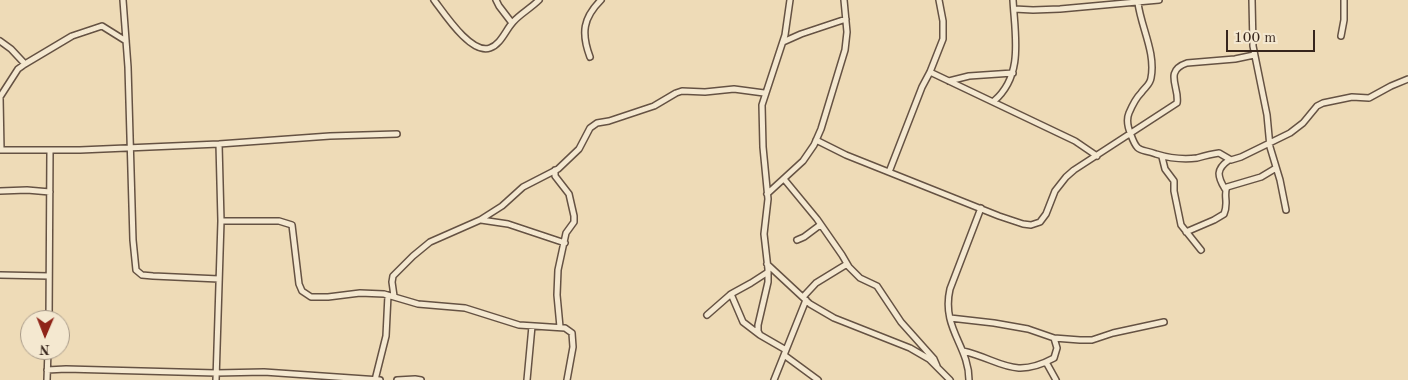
<!DOCTYPE html>
<html>
<head>
<meta charset="utf-8">
<style>
  body { margin:0 }
  #map { position:relative; width:1408px; height:380px; overflow:hidden; background:#eedbb7; font-family:"Old Standard TT",serif }
  canvas { display:block }
  .north { position:absolute; left:20px; top:310px; width:50px; height:50px; box-sizing:border-box; background:#f4e8d0; border:1px solid #a89a88; border-radius:50%; rotate:181deg; font-size:14px; font-weight:700; line-height:20px; text-align:center; color:#37251c }
  .north::after { content:''; display:block; margin:auto; width:18px; height:22px; background:#8f2418; clip-path:polygon(50% 0,100% 100%,50% 72%,0 100%) }
  .scale { position:absolute; left:1226px; top:30px; width:89px; height:22px; box-sizing:border-box; border:2px solid #37251c; border-top:0; padding-left:6px; font-size:15px; line-height:18px; white-space:nowrap; color:#37251c; -webkit-text-stroke:4px #f4e8d0; paint-order:stroke }
</style>
</head>
<body>
<div id="map">
<canvas width="1408" height="380"></canvas>
<div class="north">N</div>
<div class="scale">100 m</div>
</div>
<script>
const c = document.querySelector('canvas').getContext('2d');
c.lineJoin = 'round';
function strokePath(path, color, width, dash) {
  c.strokeStyle = color;
  c.lineWidth = width;
  c.lineCap = dash ? 'butt' : 'round';
  c.setLineDash(dash || []);
  c.stroke(path);
}
const street = new Path2D(`
  M123,0L128,67L133,240L136,270L142,275L153,276L219,279
  M434,0C444,13 471,55 490,48C501,44 505,31 513,22C520,14 531,8 539,0
  M496,0L499,6L512,23
  M1252,0L1253,46L1267,115L1270,147L1280,180L1286,210
  M1138,3C1141,27 1156,53 1151,78C1150,85 1145,87 1141,93C1136,98 1132,106 1129,113C1126,120 1128,128 1131,135C1138,154 1140,148 1156,154C1169,158 1182,160 1197,158C1204,156 1211,154 1219,153L1231,160L1241,157L1290,133L1303,123L1317,106L1323,103L1352,97L1369,98L1391,86L1408,79
  M1014,9L1033,10L1060,9L1159,0
  M1341,36L1344,20V0
  M0,41L11,49L25,64
  M783,42L801,34L846,19
  M590,57C581,33 583,18 601,0
  M930,72L1075,141L1097,156
  M949,81L969,76L1013,73
  M0,97L18,69L25,64L72,36L102,26L126,41
  M0,97L1,150
  M994,101C1024,75 1015,36 1013,0
  M816,140L846,155L999,216L1023,224L1031,225L1040,222L1046,214L1055,191L1066,177L1074,170L1177,103C1180,88 1163,71 1187,63L1235,59L1254,55
  M0,150H80L219,144L330,136L397,134
  M1162,157L1165,169L1174,181V191L1181,225L1201,250
  M555,170V176L569,194L574,216V222L566,233L558,270L557,295L560,327
  M889,172L922,87L930,72L943,39V21L939,0
  M784,179L817,219L842,255L849,267L860,278L877,286L901,322L934,359L937,366
  M1225,189C1217,176 1216,169 1229,160
  M0,191L27,190L50,192
  M767,194L803,161L814,145L821,129L845,50L847,32L844,0
  M481,220L508,224L565,243
  M221,221H279L292,225L299,284L302,291L311,297H328L360,293L384,294L418,304L465,308L519,325L565,328L572,333L573,347L567,380
  M1186,232L1214,220L1224,214C1229,203 1223,195 1227,187L1261,177L1276,168
  M797,240L804,237L820,225
  M767,264L810,304L834,318L910,348L929,359L950,380
  M0,275L49,276
  M731,294L743,322L760,335
  M394,296L392,282L393,276L413,256L430,242L480,220L502,206L523,187L558,169L579,149L590,128L597,123L609,121L654,106L676,93L682,91L705,92L734,89L764,93
  M803,297L816,283L847,264
  M707,315L731,294L751,283L768,272
  M950,318L994,323L1028,329L1054,338L1080,340H1092L1113,333L1164,322
  M49,320L50,151
  M786,350L760,335L758,331V325L768,282V269L764,234L768,199L763,147L762,105L785,35L790,0
  M963,351C1001,360 1013,380 1054,358L1057,348L1054,338
  M784,355L818,380
  M1046,362L1056,380
  M47,370L66,369L216,373L264,372L380,380
  M47,380L48,350
  M216,380L221,221L219,144
  M375,380L386,336L388,295
  M397,380L415,379L421,380
  M527,380L532,326
  M774,380L806,300
  M969,380C969,346 941,328 950,289L981,208`);
strokePath(street, '#655243', 8);
strokePath(street, '#f4e8d0', 5);
</script>
</body>
</html>
